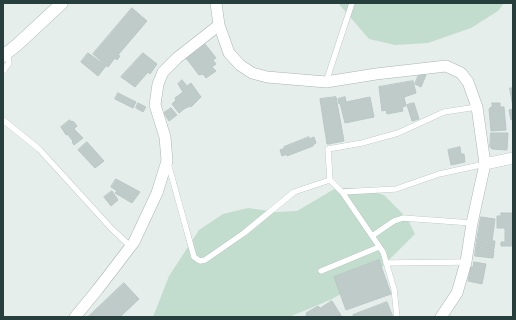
<!DOCTYPE html>
<html>
<head>
<meta charset="utf-8">
<style>
  body { margin:0 }
  #map { position:relative; width:516px; height:320px; overflow:hidden; background:#e6eeec; font-family:"Titillium Web",sans-serif }
  canvas { display:block }
  .frame { position:absolute; inset:0; border:4px solid #263f3d; pointer-events:none }
</style>
</head>
<body>
<div id="map">
<canvas width="516" height="320"></canvas>
<div class="frame"></div>
</div>
<script>
const c = document.querySelector('canvas').getContext('2d');
c.lineJoin = 'round';
function fillPath(path, color) {
  c.fillStyle = color;
  c.fill(path, 'evenodd');
}
function strokePath(path, color, width, dash) {
  c.strokeStyle = color;
  c.lineWidth = width;
  c.lineCap = dash ? 'butt' : 'round';
  c.setLineDash(dash || []);
  c.stroke(path);
}
const green = new Path2D(`
  M338,3H504L498,11L471,28L428,43L395,45L369,39Z
  M336,188H361L384,195L407,218L415,234L372,277L330,300L289,317H153L169,276L199,230L223,214L248,208L277,212L297,211Z`);
const building = new Path2D(`
  M132,8L147,21L118,55L120,56L117,60L115,58L108,67L93,54Z
  M205,44L216,58L213,60L216,64L212,67L216,71L206,78L203,74L199,75L186,58Z
  M88,53L106,66L98,76L81,62Z
  M143,53L157,64L150,74L148,72L135,87L121,77Z
  M420,72L426,75L421,87L415,84Z
  M182,80L187,86L191,83L201,97L191,107L190,106L184,109L179,113L172,104L176,100L175,98L183,92L178,84Z
  M413,81L416,93L404,97L406,106L402,107L403,111L387,114L386,110L382,111L379,87Z
  M510,88H513V119L511,120L509,110L513,109Z
  M118,93L136,102L133,108L115,99Z
  M336,97L344,141L329,144H327L320,99Z
  M345,97L346,102L370,97L374,117L345,123L340,103L339,104L338,99Z
  M138,103L146,107L143,112L136,108Z
  M414,103L419,119L412,121L407,105Z
  M492,103H500V107H504L506,130L491,131L489,109L492,106Z
  M171,108L177,115L169,121L164,113Z
  M70,120L72,122L73,121L77,126L74,129L83,138L74,145L72,142L73,141L67,134L66,135L61,127Z
  M491,133H508L507,150L492,149L490,147Z
  M309,137V139L314,137L316,143L313,145V146L287,156V154L282,156L280,150L285,148L284,147Z
  M87,142L104,161L95,168L78,150Z
  M460,147L461,154H464L465,162L451,165L448,150Z
  M116,179L140,192L132,203L115,193L117,191L111,187Z
  M112,191L118,200L111,206L104,197Z
  M501,213H513V246H501V242H505V228H497V216H501Z
  M481,217L495,219L492,241H495L494,249L476,246Z
  M476,247L494,250L493,258L475,256Z
  M379,260L391,294L346,310L334,277Z
  M474,262L486,264L482,284L468,281L471,267H473Z
  M124,283L139,299L120,317H88Z
  M332,301L342,317H304L307,315L306,313L318,306L320,308Z
  M387,302L393,317H354L353,315Z`);
const lane = new Path2D(`
  M3,71L9,63L7,53
  M326,82L352,3
  M477,107L444,112L398,133L362,143L328,149L330,180L342,192L396,189L439,174L485,164
  M3,120L39,149L111,228L131,247
  M168,163L194,257L200,261L205,260L244,233L294,192L330,180
  M342,192L383,252L394,289L397,317
  M372,236L394,221L403,218L472,223
  M386,263L466,262
  M321,271L379,247`);
const street = new Path2D(`
  M216,3L219,25L229,53L240,65L252,73L267,77L326,82L376,74L446,66L461,73L468,82L477,107L485,164L472,223L466,262L457,293L441,317
  M485,164L513,158
  M75,317L98,289L134,242L157,193L167,161L165,137L155,105L158,84L163,72L177,58L219,25`);
const secondary = new Path2D(`
  M3,56L18,44L62,3`);
fillPath(green, '#c2ddce');
fillPath(building, '#bfcbc8');
strokePath(building, '#b9c7c4', 1);
strokePath(lane, '#a9b6b4', 6);
strokePath(street, '#a9b6b4', 12);
strokePath(secondary, '#a3b6b3', 13);
strokePath(lane, '#fff', 5.5);
strokePath(street, '#fff', 11);
strokePath(secondary, '#fff', 12);
</script>
</body>
</html>
